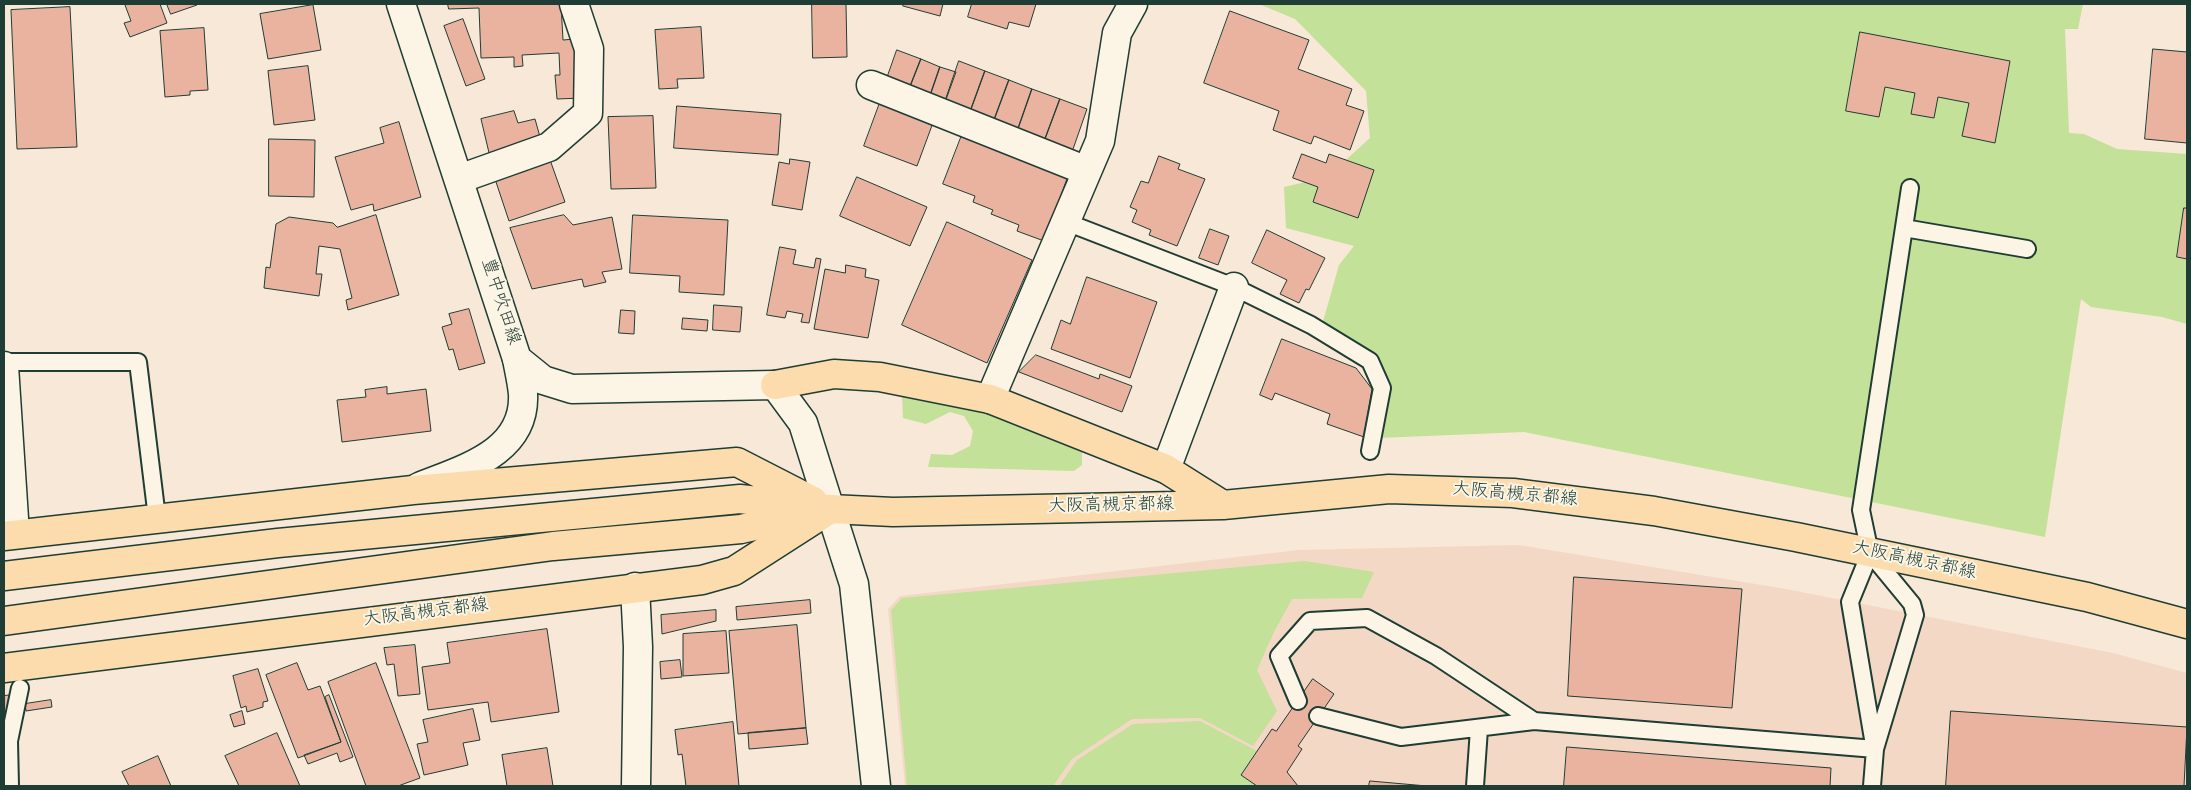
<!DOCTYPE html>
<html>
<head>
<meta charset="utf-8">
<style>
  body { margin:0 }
  #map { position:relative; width:2191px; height:790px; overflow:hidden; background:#f8e8d7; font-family:"Gochi Hand",sans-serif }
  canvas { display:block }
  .frame { position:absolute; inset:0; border:5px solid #1f3d34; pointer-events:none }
</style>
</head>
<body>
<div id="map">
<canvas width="2191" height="790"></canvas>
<div class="frame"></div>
</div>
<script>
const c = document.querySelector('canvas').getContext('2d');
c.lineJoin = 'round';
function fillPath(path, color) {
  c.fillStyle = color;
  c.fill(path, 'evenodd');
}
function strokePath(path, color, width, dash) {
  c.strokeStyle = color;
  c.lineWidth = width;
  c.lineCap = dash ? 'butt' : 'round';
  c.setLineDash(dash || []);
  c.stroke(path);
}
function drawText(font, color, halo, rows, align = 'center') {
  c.font = font + ' "Gochi Hand","Klee One",sans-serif';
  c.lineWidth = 4;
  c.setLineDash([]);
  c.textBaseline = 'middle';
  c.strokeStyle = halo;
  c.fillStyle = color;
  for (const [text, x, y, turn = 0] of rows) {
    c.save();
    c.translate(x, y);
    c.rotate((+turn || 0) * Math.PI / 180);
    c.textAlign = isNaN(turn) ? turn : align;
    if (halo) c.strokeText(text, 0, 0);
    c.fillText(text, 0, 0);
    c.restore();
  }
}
const built = new Path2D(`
  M1519,545L1786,589L2113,653L2187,673V786H905L888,609L900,596L1298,550Z`);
const green = new Path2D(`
  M1259,4H2083L2078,29H2065L2069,133L2084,134L2117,149L2187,154V324L2162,317L2091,307L2081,299L2045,537L1524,432L1378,438L1387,384L1322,325L1339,265L1354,246L1286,228L1284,187L1327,177L1370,138L1366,91L1295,19Z
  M902,395L987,412L1082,452V465L1074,471L928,467L931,454L952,455L970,446L973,431L964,416L950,412L926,424L903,418Z
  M1305,561L1374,572L1362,598L1292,599L1274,632L1257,670L1277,711L1253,746L1200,718L1132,719L1072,759L1053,786H907L891,610L902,598Z
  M1200,721L1257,751L1241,775L1257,786H1059L1077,760L1133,724Z`);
const building = new Path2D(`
  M160,4L167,23L130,37L124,23L131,21L125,5Z
  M167,4H197V5L171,14Z
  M448,4H561L563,40L575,39L582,98L557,99L555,75H560L559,53L522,55L523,66L514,67V57L481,58L479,8L449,9Z
  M812,4H846L847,57L813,58Z
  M904,4H943L940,16L903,6Z
  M972,4H1036L1029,27L1009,22L1007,29L968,17Z
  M313,5L321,50L268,59L260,14Z
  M70,7L77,147L17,149L11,10Z
  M1230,11L1309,40L1298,69L1352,89L1346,105L1364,111L1350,150L1314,136L1311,144L1273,130L1279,111L1204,83Z
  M463,19L485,79L466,86L444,26Z
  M701,27L704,78L677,79L678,88L659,89L655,30Z
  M204,28L208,90L190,91V95L165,97L160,31Z
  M1860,32L2010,61L1995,143L1962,136L1969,103L1938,97L1934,118L1911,114L1915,93L1885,87L1879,117L1846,111Z
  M2153,49L2187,52V143L2145,139Z
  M897,50L921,59L908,92L885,84Z
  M921,59L940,67L929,99L908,92Z
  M959,61L985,71L969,115L944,105Z
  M308,66L315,120L274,125L268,71Z
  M940,67L956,72L944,105L929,99Z
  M985,71L1009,80L993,123L969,115Z
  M1009,80L1032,89L1017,132L993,123Z
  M1032,89L1060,99L1044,142L1017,132Z
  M1060,99L1087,109L1072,152L1044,142Z
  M881,100L934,120L917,166L864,146Z
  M677,106L781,114L778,155L674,148Z
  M514,111L518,123L535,119L542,144L490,157L481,119Z
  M653,116L656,188L611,189L608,117Z
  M399,122L421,197L374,211L373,204L351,210L335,157L384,143L380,128Z
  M962,135L1068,176L1044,241L1017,231L1019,225L991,214L993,210L973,202L975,196L943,184Z
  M269,139L315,140L314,197L269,196Z
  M1302,154L1326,163L1329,154L1374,170L1358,218L1313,202L1318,187L1293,178Z
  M1159,156L1180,164L1178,169L1205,179L1177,246L1149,235L1151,230L1132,222L1137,210L1130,207L1141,181L1148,183Z
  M549,157L565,202L509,221L494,176Z
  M790,159L810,162L802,210L772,205L779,162L789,164Z
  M857,177L927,207L910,246L840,216Z
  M2184,208H2187V259L2177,257Z
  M376,215L399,295L348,310L346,300L352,298L340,249L319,246L316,274H322L319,296L264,288L266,267L270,268L276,224L289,217L333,223L337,227Z
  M564,215L573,225L612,217L622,269L602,272L606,282L584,287L582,279L532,289L510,228Z
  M633,215L728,220L724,295L679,292L680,276L630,273Z
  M947,222L1032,260L987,363L902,325Z
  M1210,229L1229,236L1218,265L1199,258Z
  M1267,230L1325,258L1309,290L1306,289L1299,303L1280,294L1287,280L1252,263Z
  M780,247L796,250L793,264L814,268L816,258L821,259L809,323L801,322L803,314L787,311L785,318L767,315Z
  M846,265L866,269L865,277L879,280L868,338L814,329L825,269L845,273Z
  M1087,277L1157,302L1130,378L1051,349L1061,320L1070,324Z
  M714,305L742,307L740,332L713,330Z
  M469,309L485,363L459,370L453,349L449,350L442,327L452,324L449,314Z
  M621,310L635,311L634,334L619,333Z
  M683,318L708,320L707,331L682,329Z
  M1282,339L1356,368L1372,389L1364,437L1327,424L1330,414L1275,393L1272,400L1260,395Z
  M1036,355L1099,379L1100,374L1132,386L1122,412L1019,372Z
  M387,387V394L426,389L431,431L342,442L337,400L366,397L365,390Z
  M1574,577L1742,589L1732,708L1568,696Z
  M810,600L811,613L737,620L736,607Z
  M716,610V621L662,634L661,615Z
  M797,625L806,728L738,734L729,631Z
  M547,629L559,712L491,722L488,702L428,710L422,667L450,663L447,643Z
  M726,631L729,673L683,676V634Z
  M415,645L420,694L398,696L394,664L387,665L384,648Z
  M680,660L682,677L661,679L660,662Z
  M297,663L308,690L320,686L341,742L298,758L266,675Z
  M376,663L420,778L398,786H366L328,682Z
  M258,669L268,701L263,702V707L247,712L246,706L241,708L233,676Z
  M1313,679L1334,694L1298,746L1302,749L1287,772L1298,786H1257L1241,775L1272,729L1276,731Z
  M12,695L4,719V696Z
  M329,695L353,757L340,762L337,753L308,764L304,755L341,742L325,697Z
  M51,700L52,707L26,711L25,704Z
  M473,709L480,740L463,743L468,765L424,775L417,744L428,742L423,720Z
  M242,711L245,724L234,727L230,715Z
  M1951,711L2187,727L2184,786H1946Z
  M733,722L739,786H686L682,754L678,755L675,730Z
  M806,728L808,744L749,749L748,733Z
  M277,733L300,786H239L225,756Z
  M1567,747L1831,768L1830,786H1564Z
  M547,748L553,786H507L502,755Z
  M158,756L171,786H129L122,772Z
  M1370,781L1427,786H1369Z`);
const lane = new Path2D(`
  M1066,222L1234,287L1311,325L1370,361L1382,388L1370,451
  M1904,228L2027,249
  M4,362H138L157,518
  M1870,553L1850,602L1874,745
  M1298,701L1279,656L1310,621L1367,618L1436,656L1534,721L1401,737L1318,716
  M1534,721L1875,749
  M10,786L9,741L20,688
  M1475,786L1479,729
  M1872,786L1875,749L1915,615L1912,604L1870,553L1861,510L1910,188`);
const street = new Path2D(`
  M871,85L1087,171
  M459,179L549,147L588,113L589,49L574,4
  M4,366L15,534
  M990,399L1100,141L1117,33L1133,4
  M1166,469L1234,287
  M419,487C463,469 526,453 523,394C522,382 519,370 517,359
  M830,509L854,584L876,786
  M635,587L638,647L636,786`);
const secondary = new Path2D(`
  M401,4L517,359L543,380L572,389L775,385L803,423L830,509`);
const primary = new Path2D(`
  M775,385L834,374L880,377L990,399L1166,469L1223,505
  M4,536L413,490L737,462L813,501
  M4,576L278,543L740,499L830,509L893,512L1223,505L1389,489L1513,493L1654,511L1796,537L2087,597L2187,624
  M4,668L702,580L734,571L829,510`);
const highway = new Path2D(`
  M4,621L553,546L741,529L830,509`);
const streetNames = [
  ["豊中吹田線",499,302,72],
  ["大阪高槻京都線",1515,496,5],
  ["大阪高槻京都線",1111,507,-1],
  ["大阪高槻京都線",1914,562,12],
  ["大阪高槻京都線",426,614,-7]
];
fillPath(built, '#f4d8c6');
fillPath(green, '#c3e198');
fillPath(building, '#eab3a0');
strokePath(building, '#1f3d34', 1);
strokePath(lane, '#1f3d34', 20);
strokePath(street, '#1f3d34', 31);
strokePath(secondary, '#1f3d34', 31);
strokePath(primary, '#1f3d34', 31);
strokePath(highway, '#1f3d34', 31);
strokePath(lane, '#fcf5e5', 16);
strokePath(street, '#fcf5e5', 28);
strokePath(secondary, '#fcf5e5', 28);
strokePath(primary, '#fcdcac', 28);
strokePath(highway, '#fcdcac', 28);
drawText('18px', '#1f3d34', '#fcf5e5', streetNames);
</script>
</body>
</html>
